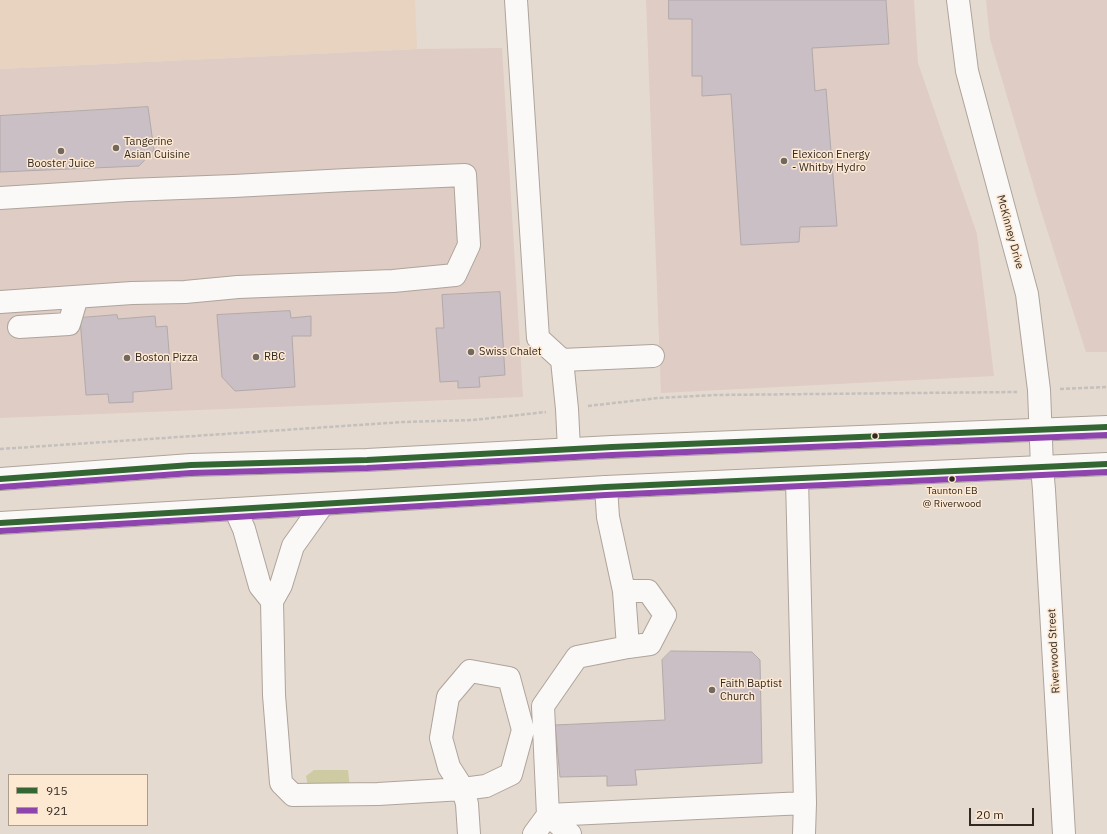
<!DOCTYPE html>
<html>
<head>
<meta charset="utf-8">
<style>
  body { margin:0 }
  #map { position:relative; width:1107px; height:834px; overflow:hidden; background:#e5dacf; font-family:"IBM Plex Sans",sans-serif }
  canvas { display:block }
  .legend { position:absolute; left:8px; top:774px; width:140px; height:52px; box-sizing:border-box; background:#fde8d2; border:1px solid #ac9c8c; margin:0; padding:5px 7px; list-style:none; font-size:12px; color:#322a22 }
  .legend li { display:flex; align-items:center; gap:8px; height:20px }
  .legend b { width:20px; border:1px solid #ac9c8c }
  .scale { position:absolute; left:969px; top:808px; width:65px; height:18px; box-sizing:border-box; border:2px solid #322a22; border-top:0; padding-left:5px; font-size:12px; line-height:14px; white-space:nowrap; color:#322a22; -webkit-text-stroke:3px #fde8d2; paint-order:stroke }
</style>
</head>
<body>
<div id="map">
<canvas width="1107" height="834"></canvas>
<ul class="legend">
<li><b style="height:5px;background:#363"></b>915</li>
<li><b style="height:5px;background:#8e44ad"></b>921</li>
</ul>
<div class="scale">20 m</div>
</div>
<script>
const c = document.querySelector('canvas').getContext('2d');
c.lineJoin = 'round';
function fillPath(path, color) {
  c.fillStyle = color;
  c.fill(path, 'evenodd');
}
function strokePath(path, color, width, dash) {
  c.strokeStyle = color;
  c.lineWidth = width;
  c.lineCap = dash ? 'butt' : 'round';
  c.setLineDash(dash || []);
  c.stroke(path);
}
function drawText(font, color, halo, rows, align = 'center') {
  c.font = font + ' "IBM Plex Sans",sans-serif';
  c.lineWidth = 3;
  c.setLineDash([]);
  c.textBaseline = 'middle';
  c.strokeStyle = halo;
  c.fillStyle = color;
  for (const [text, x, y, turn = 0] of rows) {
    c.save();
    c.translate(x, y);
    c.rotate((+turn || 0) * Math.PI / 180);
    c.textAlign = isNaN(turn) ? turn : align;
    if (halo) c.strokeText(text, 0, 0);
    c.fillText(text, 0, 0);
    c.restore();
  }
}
const commercial = new Path2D(`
  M646,0H914L918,63L977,234L994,376L661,393Z
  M986,0H1107V352H1086L1041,211L990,39Z
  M502,48L523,397L0,418V69L417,49Z`);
const built = new Path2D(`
  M0,0H415L417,49L0,69Z`);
const green = new Path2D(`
  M314,770H348L350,788L309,792L306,776Z`);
const building = new Path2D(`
  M669,0H886L889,44L812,48L815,91L826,89L837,226L800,227L799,242L741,245L731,94L702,96V76H692V19H669Z
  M148,107L154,150L139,166L0,172V116Z
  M500,292L505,375L479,377L480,387L458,388V381L440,382L436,328H444L442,295Z
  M290,311L291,318L311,316V336H292L295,387L235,391L222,377L217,315Z
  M117,315L118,319L155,316L156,327L167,326L172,389L133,392V402L109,403L108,394L86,395L80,318Z
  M671,651L752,652L760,660L762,763L635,770L637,785L607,786V776L560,777L555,725L665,720L662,660Z`);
const path = new Path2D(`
  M1060,389L1107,387
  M588,406L658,398L715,395L1017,392
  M0,449L403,422L473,420L546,412`);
const minor = new Path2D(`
  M516,0L538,338L562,360L653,356
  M958,0L967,71L1027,294L1039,390L1042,467L1044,490L1064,834
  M0,198L128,190L234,186L347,180L465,175L469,245L455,275L393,281L238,287L185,292L132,293L0,302
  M19,327L69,324L77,297
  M562,360L567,409L569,449
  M606,487L608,517L624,591L628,647L577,657L543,706L548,815L805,803L797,479
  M323,504L293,546L281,585L272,601L274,695L281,783L293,795L378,794L463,789L486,786L511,774L523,730L509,678L470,671L448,697L441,738L449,767L463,789L467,804L469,834
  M235,509L244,529L260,586L272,601
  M624,591H648L665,615L650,644L628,647
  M534,834L548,815L570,834
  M804,834L805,803`);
const major = new Path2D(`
  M0,479L191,465L367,460L612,447L1107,427
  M0,523L606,487L1107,464`);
const bus1 = new Path2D(`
  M0,479L191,465L367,460L612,447L1107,427
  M0,523L606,487L1107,464`);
const bus2 = new Path2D(`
  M1,487L191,473L367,468L612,455L1107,435
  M0,531L606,495L1107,472`);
const markers = [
  [116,148,4,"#71685f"],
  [61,151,4,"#71685f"],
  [784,161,4,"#71685f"],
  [471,352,4,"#71685f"],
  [256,357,4,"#71685f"],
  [127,358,4,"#71685f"],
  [875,436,3.5,"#322a22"],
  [952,479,3.5,"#322a22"],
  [712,690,4,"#71685f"]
];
const busNames = [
  ["Taunton EB",952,491],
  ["@ Riverwood",952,504]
];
const poiNames = [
  ["Tangerine",124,142],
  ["Asian Cuisine",124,155],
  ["Elexicon Energy",792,155],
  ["- Whitby Hydro",792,168],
  ["Booster Juice",61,164,"center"],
  ["Swiss Chalet",479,352],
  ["RBC",264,357],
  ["Boston Pizza",135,358],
  ["Faith Baptist",720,684],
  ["Church",720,697]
];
const streetNames = [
  ["McKinney Drive",1010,232,75],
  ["Riverwood Street",1054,651,-93]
];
fillPath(commercial, '#dfccc4');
fillPath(built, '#e7d3c0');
fillPath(green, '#cecba3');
fillPath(building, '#cbbfc6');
strokePath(building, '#b1aaa9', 1);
strokePath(minor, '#ada49b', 24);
strokePath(major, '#ada49b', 24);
strokePath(path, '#c3c0bd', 2.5, [4, 2]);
strokePath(minor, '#fbf9f8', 22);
strokePath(major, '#fbf9f8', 22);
strokePath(bus1, '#363', 6);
strokePath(bus2, '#8e44ad', 6);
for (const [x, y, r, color] of markers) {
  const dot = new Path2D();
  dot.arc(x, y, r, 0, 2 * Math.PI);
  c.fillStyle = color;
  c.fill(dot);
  strokePath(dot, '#fde8d2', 1.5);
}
drawText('10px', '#322a22', '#fde8d2', busNames);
drawText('11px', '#322a22', '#fde8d2', poiNames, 'left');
drawText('11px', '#322a22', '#fde8d2', streetNames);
</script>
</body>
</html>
